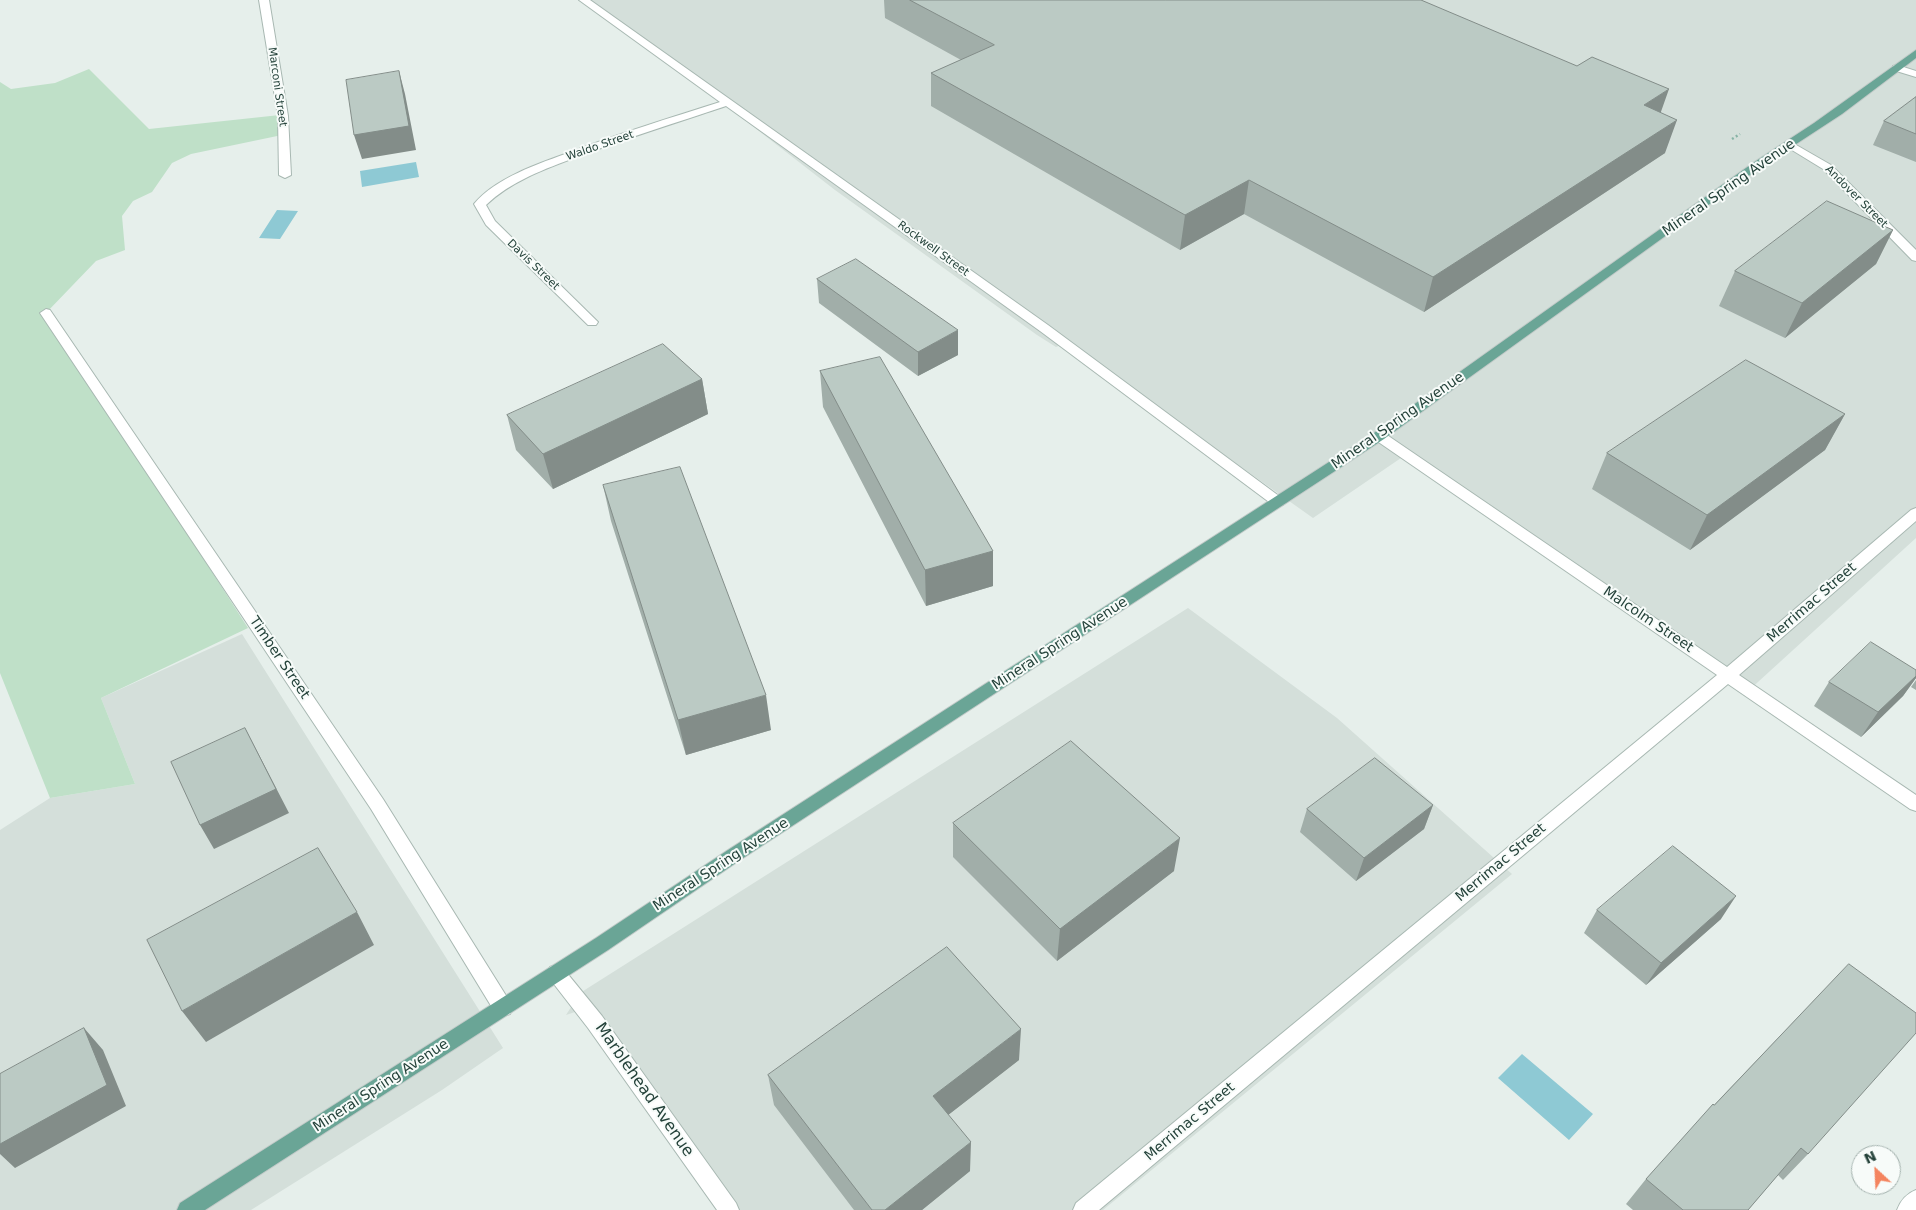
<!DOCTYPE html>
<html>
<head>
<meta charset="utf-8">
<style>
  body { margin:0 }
  #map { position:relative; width:1916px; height:1210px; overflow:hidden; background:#e6efeb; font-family:"DejaVu Sans",sans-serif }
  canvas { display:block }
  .north { position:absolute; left:1851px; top:1145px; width:50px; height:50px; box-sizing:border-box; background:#f7fbf9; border:1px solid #a3b1ad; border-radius:50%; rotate:335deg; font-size:14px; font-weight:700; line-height:20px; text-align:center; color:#24423a }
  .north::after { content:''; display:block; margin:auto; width:18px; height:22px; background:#f4845f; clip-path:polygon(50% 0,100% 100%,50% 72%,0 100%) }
</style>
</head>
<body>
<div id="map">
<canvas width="1916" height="1210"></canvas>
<div class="north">N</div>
</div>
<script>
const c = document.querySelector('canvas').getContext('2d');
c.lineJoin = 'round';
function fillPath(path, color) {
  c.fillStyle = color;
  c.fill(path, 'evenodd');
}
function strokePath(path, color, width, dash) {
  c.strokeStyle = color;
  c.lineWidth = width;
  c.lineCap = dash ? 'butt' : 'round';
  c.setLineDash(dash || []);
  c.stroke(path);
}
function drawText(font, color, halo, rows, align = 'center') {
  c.font = font + ' "DejaVu Sans",sans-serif';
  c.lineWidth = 4;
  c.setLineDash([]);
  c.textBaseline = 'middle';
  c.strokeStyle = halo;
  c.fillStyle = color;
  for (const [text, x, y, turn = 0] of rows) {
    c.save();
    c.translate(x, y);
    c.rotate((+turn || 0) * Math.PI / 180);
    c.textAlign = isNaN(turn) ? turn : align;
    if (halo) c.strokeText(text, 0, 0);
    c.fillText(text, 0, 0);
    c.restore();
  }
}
const built = new Path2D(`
  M584,0H1916V538L1747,692L1401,458L1313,518L1066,343L1056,347L1037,335L835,190L639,38Z
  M1188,608L1337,718L1512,874L1103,1210H724L611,1058L575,1012L566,1015L580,993Z
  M242,634L503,1048L442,1090L251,1210H0V830L50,798L135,784L101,698Z`);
const green = new Path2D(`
  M89,69L149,129L280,115L282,135L191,154L172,163L152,192L133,201L122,216L125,250L96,261L46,313L248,628L101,698L135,784L50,798L0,673V82L11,89L55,83Z`);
const water = new Path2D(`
  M416,162L419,177L362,187L360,171Z
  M277,210L298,211L280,239L259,238Z
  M1522,1054L1593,1114L1569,1140L1498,1078Z`);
const path = new Path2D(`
  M1732,139L1740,134`);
const service = new Path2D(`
  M1897,65L1916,71V77L1893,70V66Z`);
const minor = new Path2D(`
  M259,0H269L288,116L291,175L285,178L279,175L278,116Z
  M579,0H590L1048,325L1283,499L1285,502L1283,505H1273L1040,331L726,106C676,123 626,138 577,157C545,169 511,181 486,205L495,221L598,322L596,325H588L486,225L474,204C495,178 540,163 571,152C620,133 670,118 720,102Z
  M1791,142L1831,165L1916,250V261L1912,260L1823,169L1787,147L1786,145L1787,143Z
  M46,309L50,310L383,799L510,1002L512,1008L510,1014L503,1016L496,1014L371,809L40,313Z
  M1379,432L1384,433L1727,667L1911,510L1916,508V521L1739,675L1916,795V811L1910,809L1728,684L1099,1210H1073L1076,1203L1717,675L1374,439L1372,436L1374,433Z
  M556,965L562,967L602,1016L736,1203L739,1210H717L588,1028L550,979L547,973L550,967Z
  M1916,1190V1210H1897C1901,1200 1906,1194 1916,1190Z`);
const primary = new Path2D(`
  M1916,50V58L1842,114L1761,167L1384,439L740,860L608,950L205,1210H177L180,1203L596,938L728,850L1374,433L1753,163L1814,123Z`);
const wall = new Path2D(`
  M884,0H1421L1661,113L1665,153L1424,312L1244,214L1180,250L931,106V73L961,60L885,18Z
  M1916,97V162L1873,145L1884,121Z
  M1893,230L1876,264L1785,338L1719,306L1735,271Z
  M817,279L958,355L918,376L819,303Z
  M820,371L993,551V586L926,606L823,407Z
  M702,379L708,414L553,489L516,450L507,415Z
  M1845,414L1825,450L1690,550L1592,489L1607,453Z
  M603,485L771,730L686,755L611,521Z
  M1916,670V678L1903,696L1861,737L1814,706L1829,682Z
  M1916,680V690L1911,687Z
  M1433,805L1424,829L1356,881L1300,832L1307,809Z
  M953,823L1174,871L1057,961L953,857Z
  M1597,910L1721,919L1646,985L1584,933Z
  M1849,964L1808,1154L1783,1180L1778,1175L1748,1210H1633L1626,1204L1646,1179L1714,1105Z
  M1019,1060L948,1115L970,1171L922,1210H854L774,1105L768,1075Z`);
const shadedWall = new Path2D(`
  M399,71L405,94L416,150L362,159L354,135Z
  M1669,89L1657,123L1644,105Z
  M1677,120L1665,153L1424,312L1433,277Z
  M1249,180L1244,214L1180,250L1185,215Z
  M1893,230L1876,264L1785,338L1802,303Z
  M958,330V355L918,376V352Z
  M702,379L708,414L553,489L543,454Z
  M1845,414L1825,450L1690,550L1707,515Z
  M993,551V586L926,606L925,570Z
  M1916,676V678L1903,696L1861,737L1878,712Z
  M766,695L771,730L686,755L678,720Z
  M245,728L289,813L214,849L200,825Z
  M1433,805L1424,829L1356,881L1364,858Z
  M1180,838L1174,871L1057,961L1060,929Z
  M1736,896L1721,919L1646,985L1661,963Z
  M357,912L374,945L206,1042L182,1011Z
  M84,1028L103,1050L126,1106L15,1168L0,1154V1144Z
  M1021,1029L1019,1060L934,1126L933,1096Z
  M971,1142L970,1171L922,1210H885Z`);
const building = new Path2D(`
  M910,0H1421L1577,66L1592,57L1669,89L1644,105L1677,120L1433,277L1249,180L1185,215L931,73L994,45Z
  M399,71L409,126L354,135L346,80Z
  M1916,97V134L1884,121Z
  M1827,201L1893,230L1802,303L1735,271Z
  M856,259L958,330L918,352L817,279Z
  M663,344L702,379L543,454L507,415Z
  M880,357L993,551L925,570L820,371Z
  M1746,360L1845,414L1707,515L1607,453Z
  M680,467L766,695L678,720L603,485Z
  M1871,642L1916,670V676L1878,712L1829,682Z
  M245,728L276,789L200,825L171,762Z
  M1071,741L1180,838L1060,929L953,823Z
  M1375,758L1433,805L1364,858L1307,809Z
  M1673,846L1736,896L1661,963L1597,910Z
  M318,848L357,912L182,1011L147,940Z
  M947,947L1021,1029L933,1096L971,1142L885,1210H872L768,1075Z
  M1849,964L1916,1013V1033L1808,1154L1801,1148L1748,1210H1683L1646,1179L1713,1104L1714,1105Z
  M84,1028L107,1085L0,1144V1074Z`);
const farStreetnames = [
  ["Marconi Street",277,87,82],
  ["Waldo Street",600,146,-19],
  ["Andover Street",1856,197,45],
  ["Rockwell Street",933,249,36],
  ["Davis Street",533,265,44]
];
const streetNames = [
  ["Mineral Spring Avenue",1729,188,-35],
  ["Mineral Spring Avenue",1398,421,-35],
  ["Merrimac Street",1812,603,-41],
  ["Malcolm Street",1648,620,34],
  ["Mineral Spring Avenue",1060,644,-33],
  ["Timber Street",279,658,56],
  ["Merrimac Street",1501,863,-40],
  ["Mineral Spring Avenue",721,865,-33],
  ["Mineral Spring Avenue",381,1086,-33],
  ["Merrimac Street",1190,1122,-40]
];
const nearStreetnames = [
  ["Marblehead Avenue",644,1090,55]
];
fillPath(built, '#d4dfda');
fillPath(green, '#bfe0c8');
fillPath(water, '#8ec9d4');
strokePath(service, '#a8b8b2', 2);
strokePath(minor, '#a8b8b2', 2);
strokePath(primary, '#c2cac8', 2);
strokePath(path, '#86b3a5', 2.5, [2, 2.5]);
fillPath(service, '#fff');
fillPath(minor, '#fff');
fillPath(primary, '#6aa596');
fillPath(wall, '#a1aea9');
fillPath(shadedWall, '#838d89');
fillPath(building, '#bbcac4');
strokePath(building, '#838d89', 1);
drawText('11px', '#24423a', '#f7fbf9', farStreetnames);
drawText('14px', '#24423a', '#f7fbf9', streetNames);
drawText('16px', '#24423a', '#f7fbf9', nearStreetnames);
</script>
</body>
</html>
